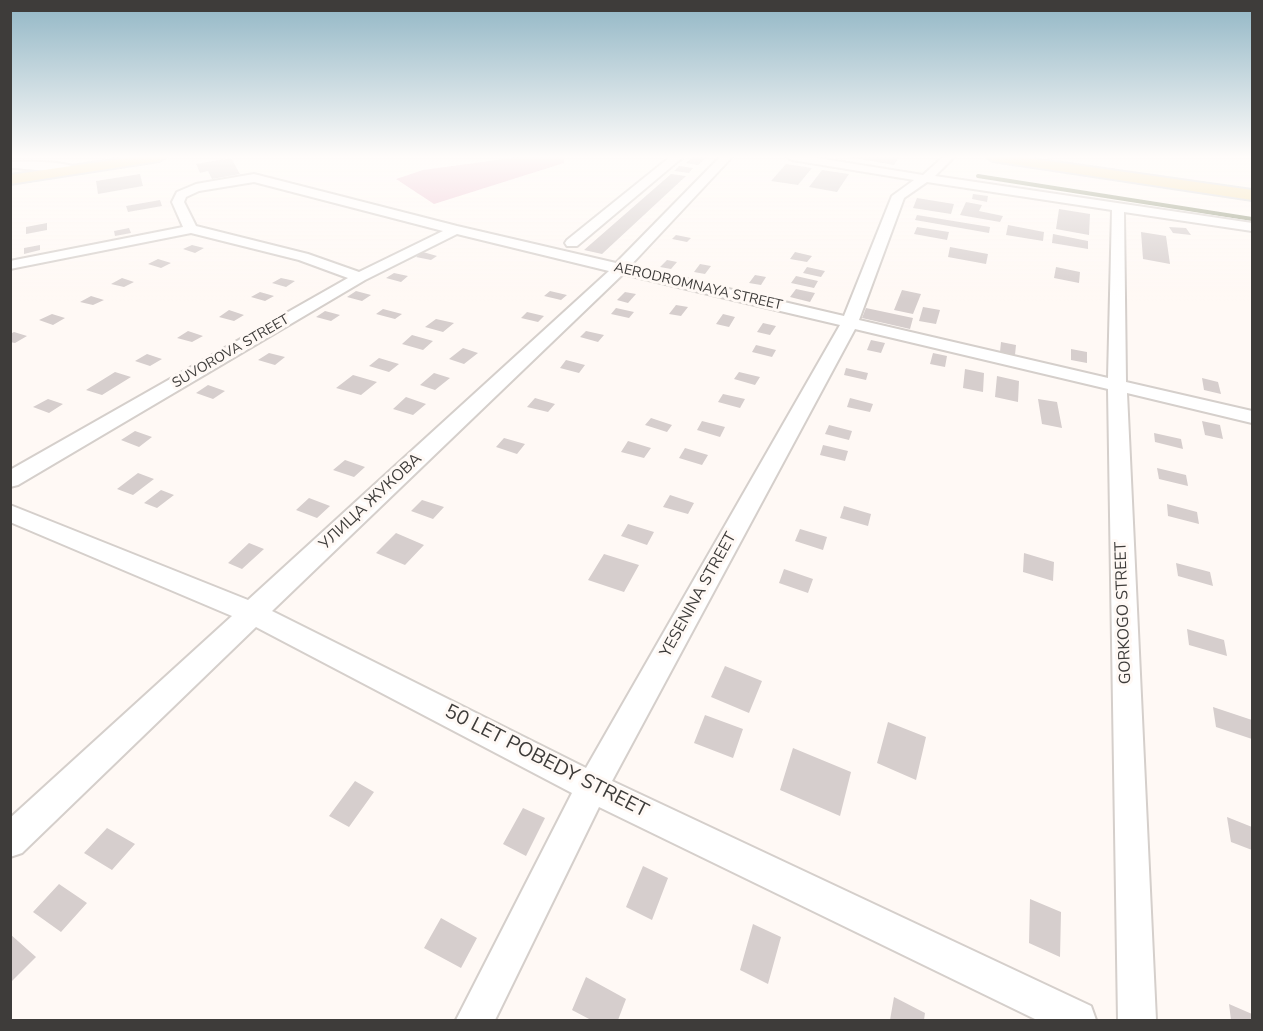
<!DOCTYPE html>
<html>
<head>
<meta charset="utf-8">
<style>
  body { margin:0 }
  #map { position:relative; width:1263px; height:1031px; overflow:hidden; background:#fff9f5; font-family:"Nunito Sans",sans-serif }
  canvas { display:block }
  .frame { position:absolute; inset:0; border:12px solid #3e3c3a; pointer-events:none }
</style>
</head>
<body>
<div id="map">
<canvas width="1263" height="1031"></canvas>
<div class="frame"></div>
</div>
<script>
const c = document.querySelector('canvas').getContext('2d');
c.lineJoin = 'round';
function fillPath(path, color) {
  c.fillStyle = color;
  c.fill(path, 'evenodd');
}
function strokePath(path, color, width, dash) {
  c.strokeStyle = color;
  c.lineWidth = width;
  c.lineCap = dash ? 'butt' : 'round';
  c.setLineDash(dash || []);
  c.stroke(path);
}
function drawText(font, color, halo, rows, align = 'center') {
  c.font = font + ' "Nunito Sans",sans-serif';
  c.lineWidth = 6;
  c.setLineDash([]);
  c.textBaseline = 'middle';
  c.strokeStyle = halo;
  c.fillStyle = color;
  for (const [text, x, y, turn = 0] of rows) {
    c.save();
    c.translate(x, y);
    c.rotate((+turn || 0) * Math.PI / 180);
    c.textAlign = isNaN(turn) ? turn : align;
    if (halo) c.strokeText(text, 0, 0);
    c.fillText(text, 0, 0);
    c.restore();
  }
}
const green = new Path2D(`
  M519,157H564V163L434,204L396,179L423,170Z`);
const stream = new Path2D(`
  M978,176L1252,219`);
const building = new Path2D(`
  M693,157H707L698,165L686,163Z
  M849,157H899L894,165Z
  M231,158L240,174L212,179L208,171L200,173L196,164Z
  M786,164L812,168L798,185L771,181Z
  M679,166L693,168L689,173L674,171Z
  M822,170L849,174L837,192L809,187Z
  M140,174L143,186L98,194L96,181Z
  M671,174L686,176L602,254L584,250Z
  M973,194L988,196L987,202L972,199Z
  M917,198L954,204L951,214L913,208Z
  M160,200L162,206L128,212L126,206Z
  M966,202L982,205L979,211L1003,216L1000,222L960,215Z
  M1059,209L1090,214L1089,235L1056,229Z
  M917,215L990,227L989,233L915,220Z
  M47,223V230L26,234V227Z
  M1008,225L1044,232L1043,241L1006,235Z
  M917,227L949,232L947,240L914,234Z
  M1169,227L1186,228L1191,235L1173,233Z
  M129,228L131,233L115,236L114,231Z
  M1141,232L1166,236L1170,264L1143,259Z
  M1053,234L1088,241V249L1052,243Z
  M676,235L691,238L687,242L672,239Z
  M40,245V250L24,254V248Z
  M192,245L204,248L195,253L183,249Z
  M950,247L988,254L986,264L948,257Z
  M423,252L437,256L431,260L416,257Z
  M795,252L812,256L807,262L790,259Z
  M158,259L171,263L161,268L148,264Z
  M667,260L677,262L671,269L660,267Z
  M700,264L711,266L705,274L694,272Z
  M807,267L825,271L821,277L803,273Z
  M1056,267L1080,272L1079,283L1054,278Z
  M394,273L408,276L401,282L386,278Z
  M755,275L766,277L761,285L749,283Z
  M796,276L818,281L814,288L791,283Z
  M122,278L134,282L124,287L111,284Z
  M281,278L295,281L286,287L272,283Z
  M796,289L815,293L810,302L790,297Z
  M902,290L921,294L913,314L894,310Z
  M356,291L371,295L362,301L347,297Z
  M550,291L567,295L561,300L544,296Z
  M260,292L274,296L265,301L251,297Z
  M625,292L636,294L628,303L617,300Z
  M91,296L104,300L93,305L80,302Z
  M676,305L688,307L681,316L669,314Z
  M923,307L940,310L936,324L919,321Z
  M616,308L634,312L629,318L611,314Z
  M866,308L913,318L910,329L862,318Z
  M383,309L402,314L395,319L376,314Z
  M229,310L244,315L234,321L219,317Z
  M325,311L340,315L331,321L316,317Z
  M527,312L544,316L538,322L521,318Z
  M52,314L65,318L53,325L39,320Z
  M723,314L735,317L729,327L716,324Z
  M436,319L454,323L443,332L425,327Z
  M763,323L776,326L770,335L757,332Z
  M188,331L203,336L192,342L177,338Z
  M586,331L604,335L598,342L580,337Z
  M14,332L27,336L15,343L10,342V334Z
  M412,335L433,341L423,350L402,344Z
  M871,340L885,343L881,353L867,350Z
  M1001,342L1016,345L1015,355L1000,352Z
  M756,345L776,350L772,357L752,352Z
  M463,348L478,353L464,364L449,359Z
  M1071,349L1087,352V363L1071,360Z
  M269,353L285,357L275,365L258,360Z
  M933,353L947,356L945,367L930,364Z
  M147,354L162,359L150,366L135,361Z
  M379,358L399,364L389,372L369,366Z
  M566,360L585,365L579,373L560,368Z
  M846,368L868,373L866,380L844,375Z
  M965,369L984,373L983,392L963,388Z
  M115,372L131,377L102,395L86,390Z
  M739,372L760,377L755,385L734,379Z
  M434,373L450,378L435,390L420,385Z
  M353,375L377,382L361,395L336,388Z
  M997,376L1019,381L1018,402L995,397Z
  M1202,378L1218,382L1221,394L1204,390Z
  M208,385L225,391L213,399L196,393Z
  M723,394L745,399L740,408L718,402Z
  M406,397L426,404L413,415L393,409Z
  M535,398L555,404L548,412L527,407Z
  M850,398L873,404L870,412L847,407Z
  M48,399L63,404L49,413L33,407Z
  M1038,399L1057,402L1062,428L1042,424Z
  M651,418L672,425L667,432L645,425Z
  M702,421L725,427L720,437L697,430Z
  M1202,421L1220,425L1223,439L1205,435Z
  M829,425L852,431L849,440L825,434Z
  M135,431L152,437L139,447L121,440Z
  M1154,433L1181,439L1183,449L1155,442Z
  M504,438L525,444L517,454L496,447Z
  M628,441L651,448L644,458L621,452Z
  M823,445L848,451L845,461L820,455Z
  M685,448L708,455L702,465L679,458Z
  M345,460L365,467L354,477L333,470Z
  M1157,468L1186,475L1188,486L1159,479Z
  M138,473L154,479L133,495L117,489Z
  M161,490L174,495L157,508L144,503Z
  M670,495L694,503L688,514L663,507Z
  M309,498L330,506L317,518L296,510Z
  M422,500L444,507L433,519L411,511Z
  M1167,504L1197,512L1199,524L1168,516Z
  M844,506L871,514L868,526L840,518Z
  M628,524L654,532L647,545L621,536Z
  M800,529L827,537L823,550L795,541Z
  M396,533L424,545L405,565L376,553Z
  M249,543L264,549L242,569L228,563Z
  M1024,553L1054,562L1053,581L1023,572Z
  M604,554L639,565L624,592L588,580Z
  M1176,563L1210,572L1213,586L1178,576Z
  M784,569L813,579L808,593L779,583Z
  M1187,629L1224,640L1227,656L1189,645Z
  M725,666L762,681L749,713L711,697Z
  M1213,707L1252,720V739L1216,727Z
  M705,715L743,729L733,758L694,743Z
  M888,722L926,737L916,780L877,763Z
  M793,748L851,772L840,816L780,790Z
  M355,781L374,792L349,827L329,816Z
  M523,808L545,818L526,856L503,844Z
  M1227,817L1252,827V850L1231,842Z
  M107,828L135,844L112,870L84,853Z
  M643,866L668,878L652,920L626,907Z
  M59,884L87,903L61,932L33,912Z
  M1030,899L1061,912L1060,957L1029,943Z
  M441,918L477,938L461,968L424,948Z
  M753,924L781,937L768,984L740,970Z
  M10,934L36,957L10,983Z
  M586,977L626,999L618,1020H591L572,1010Z
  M894,997L925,1013L924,1020H890Z
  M1229,1004L1252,1014V1020H1231Z`);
const minor = new Path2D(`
  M670,157H683L577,246H567L565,243L567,240Z
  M720,157H732L630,266L844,316L892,196L914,180L792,160L787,157H811L923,175L943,157H954L935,176L1252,223V231L1124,212L1126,382L1252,411V423L1127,393L1156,1020H1118L1108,389L855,329L612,781L1091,1006L1096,1020H1037L599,807L495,1020H456L572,793L256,627L22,853L10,857V818L232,616L10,522V505L248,600L609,271L457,234L365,280L18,485L10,487V470L348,278L299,260L191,233L10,269V261L183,227L172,202L177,192L196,184L254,174L457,226L616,263ZM254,182L443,231L359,272L308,254L196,226L184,202L186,197L199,191ZM927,182L1112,210L1108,378L859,320L904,198ZM623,274L840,325L586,768L272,611Z
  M10,162C27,162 67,160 79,170C73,175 23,168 10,168Z`);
const major = new Path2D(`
  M133,157H166L159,161L10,184V175Z
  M986,157H1020L1252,190V200L993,161Z`);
const farStreetnames = [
  ["AERODROMNAYA STREET",698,287,13],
  ["SUVOROVA STREET",231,352,-30]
];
const streetNames = [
  ["УЛИЦА ЖУКОВА",371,502,-43],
  ["YESENINA STREET",699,595,-61],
  ["GORKOGO STREET",1124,613,-92]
];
const nearStreetnames = [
  ["50 LET POBEDY STREET",546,762,27]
];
fillPath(green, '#ecc1d1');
strokePath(stream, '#8e9477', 4);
fillPath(building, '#d6cecd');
strokePath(minor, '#d5cfcb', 4);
strokePath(major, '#d8d8d8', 4);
fillPath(minor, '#fff');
fillPath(major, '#f4dfad');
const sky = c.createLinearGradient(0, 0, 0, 301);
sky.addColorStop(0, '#91b6c5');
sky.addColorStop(0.52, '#fffcfa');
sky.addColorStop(1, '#fffcfa00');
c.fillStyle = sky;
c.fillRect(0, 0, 1263, 301);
drawText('14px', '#3e3c3a', '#fff9f5', farStreetnames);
drawText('16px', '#3e3c3a', '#fff9f5', streetNames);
drawText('20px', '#3e3c3a', '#fff9f5', nearStreetnames);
</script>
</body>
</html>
